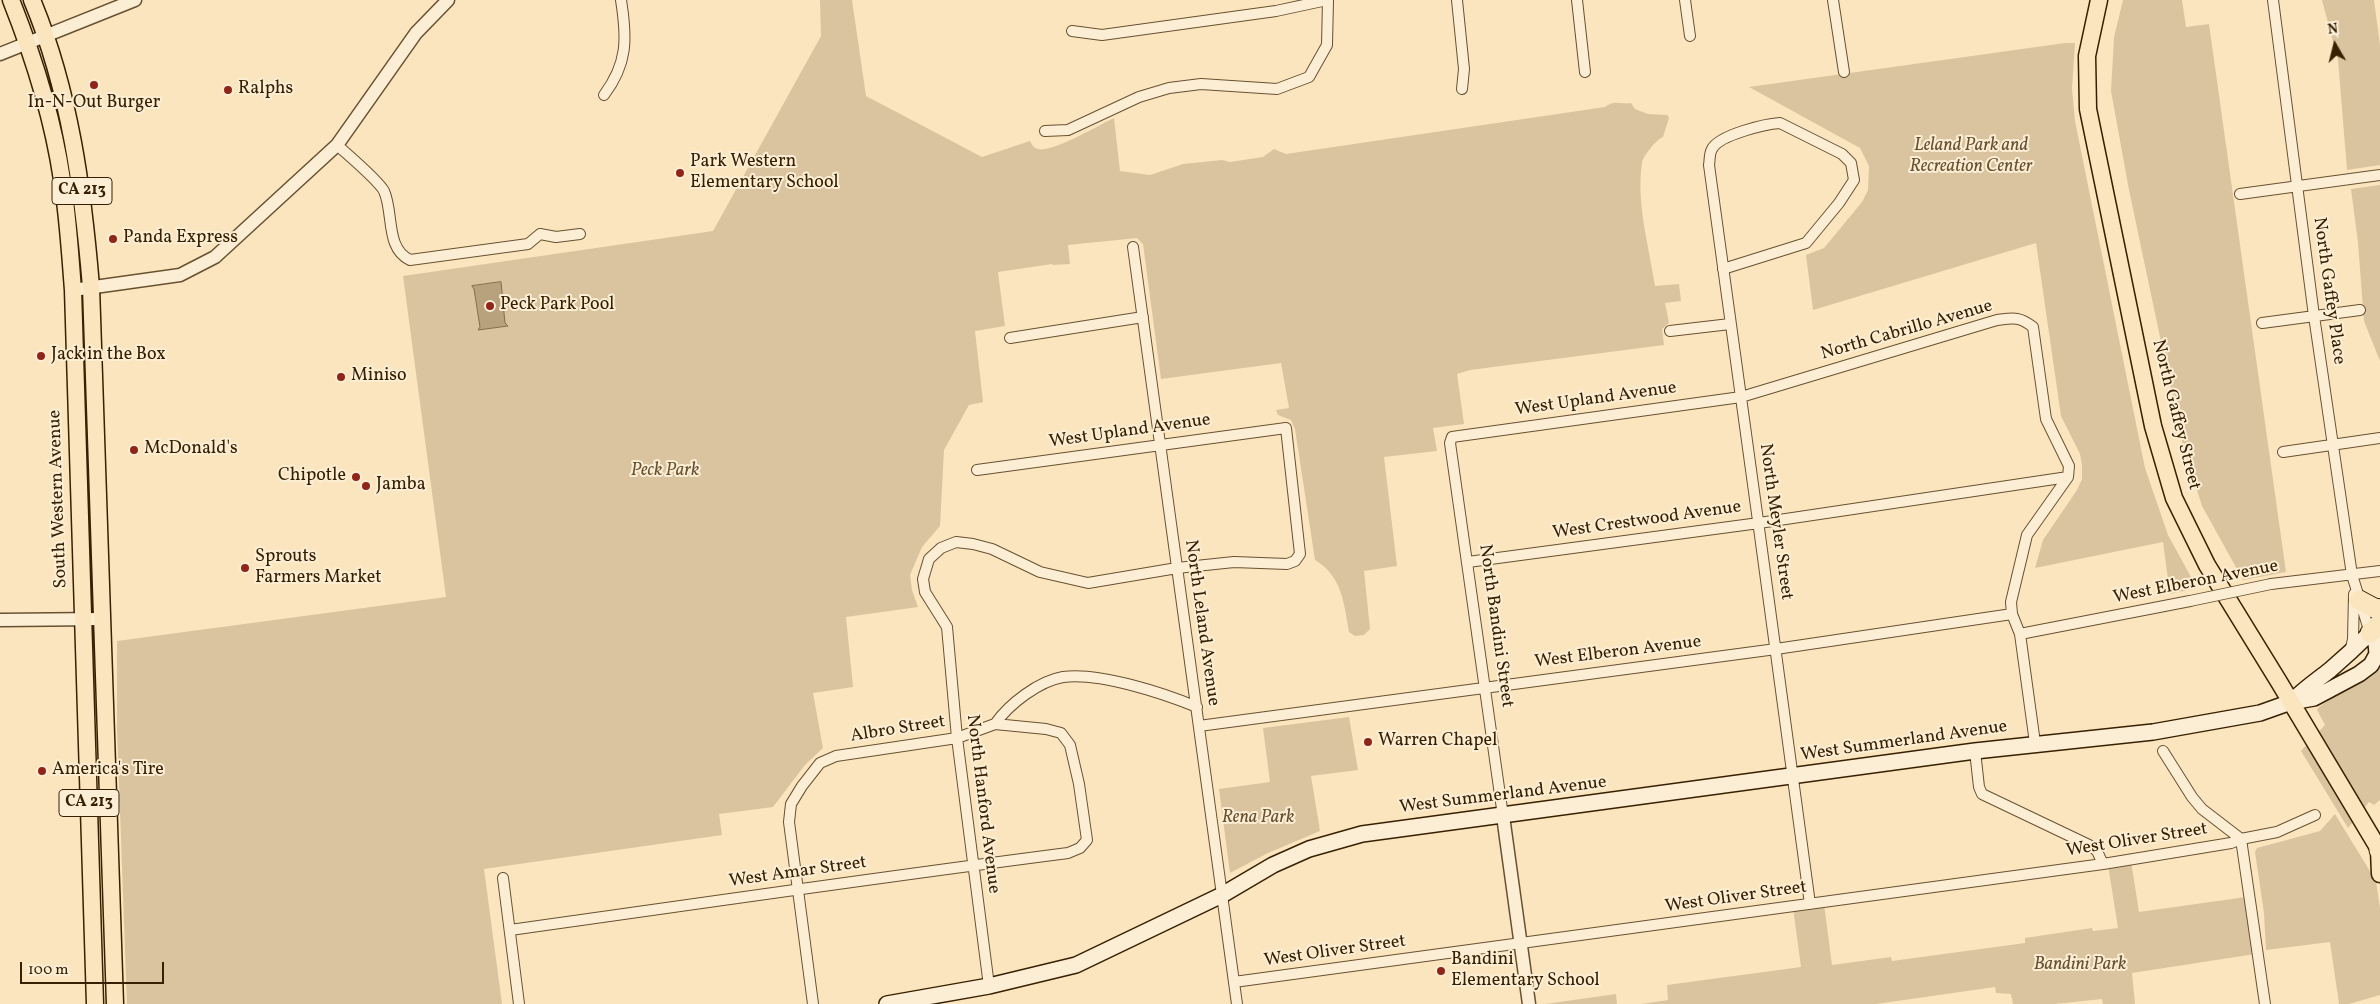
<!DOCTYPE html>
<html>
<head>
<meta charset="utf-8">
<style>
  body { margin:0 }
  #map { position:relative; width:2380px; height:1004px; overflow:hidden; background:#fbe5bf; font-family:Vollkorn,serif }
  canvas { display:block }
  .north { position:absolute; left:2310px; top:20px; width:50px; height:50px; -webkit-text-stroke:4px #fceed5; paint-order:stroke; rotate:352deg; font-size:14px; font-weight:700; line-height:20px; text-align:center; color:#372000 }
  .north::after { content:''; display:block; margin:auto; width:18px; height:22px; background:#372000; clip-path:polygon(50% 0,100% 100%,50% 72%,0 100%) }
  .scale { position:absolute; left:20px; top:962px; width:144px; height:22px; box-sizing:border-box; border:2px solid #372000; border-top:0; padding-left:6px; font-size:15px; line-height:18px; white-space:nowrap; color:#372000; -webkit-text-stroke:4px #fceed5; paint-order:stroke }
</style>
</head>
<body>
<div id="map">
<canvas width="2380" height="1004"></canvas>
<div class="north">N</div>
<div class="scale">100 m</div>
</div>
<script>
const c = document.querySelector('canvas').getContext('2d');
c.lineJoin = 'round';
function fillPath(path, color) {
  c.fillStyle = color;
  c.fill(path, 'evenodd');
}
function strokePath(path, color, width, dash) {
  c.strokeStyle = color;
  c.lineWidth = width;
  c.lineCap = dash ? 'butt' : 'round';
  c.setLineDash(dash || []);
  c.stroke(path);
}
function drawText(font, color, halo, rows, align = 'center') {
  c.font = font + ' Vollkorn,serif';
  c.lineWidth = 4;
  c.setLineDash([]);
  c.textBaseline = 'middle';
  c.strokeStyle = halo;
  c.fillStyle = color;
  for (const [text, x, y, turn = 0] of rows) {
    c.save();
    c.translate(x, y);
    c.rotate((+turn || 0) * Math.PI / 180);
    c.textAlign = isNaN(turn) ? turn : align;
    if (halo) c.strokeText(text, 0, 0);
    c.fillText(text, 0, 0);
    c.restore();
  }
}
const green = new Path2D(`
  M820,0H852L866,96L982,157L1030,141C1032,144 1033,148 1038,149C1052,153 1099,125 1114,118L1120,171L1150,175L1183,164L1222,160L1230,162L1263,157L1274,149L1286,154L1605,107C1615,99 1620,105 1631,103L1635,109L1648,114L1667,115L1669,118L1663,137C1658,138 1642,157 1642,163C1636,203 1649,246 1655,286L1679,284L1681,301L1665,303L1669,323L1662,329L1664,345L1470,370L1457,374L1464,424L1433,428L1437,451L1384,457L1397,566L1364,571L1370,629L1364,635L1355,636L1349,632C1344,603 1342,576 1315,560L1295,429L1291,420L1278,415L1276,410L1289,408L1281,363L1161,379L1143,244L1137,238L1068,245L1070,264L1053,265L1052,264L998,272L1005,326L975,331L983,402L969,405L944,450L940,526L922,547L910,575L912,590L918,607L846,617L853,687L813,693L823,748L805,765L773,807L719,814L722,835L484,869L502,1004H127L117,729V641L446,597L403,276L713,231L821,36Z
  M2123,0H2182L2186,27L2209,24L2286,572L2243,580L2202,506L2183,446L2129,190L2111,91L2114,37Z
  M2322,0H2374L2380,45V165L2347,170L2338,60Z
  M2065,43H2075L2072,88L2075,121L2145,468L2168,535L2197,588L2170,594L2163,542L2035,568L2043,540L2077,490L2082,479V465L2080,454L2061,416L2036,243L1813,310L1806,255L1824,248L1862,202L1868,190L1869,166L1860,148L1749,87Z
  M2380,185V361L2364,321L2358,243L2351,189Z
  M2380,664V800L2374,805L2369,802L2348,828L2301,751L2325,725L2317,710L2319,707Z
  M1349,717L1358,770L1311,776L1320,831L1268,853L1230,873L1219,789L1270,782L1263,728Z
  M2335,814L2376,881L2380,908V995L2349,1004H2339L2330,942L2266,950L2264,913L2255,852L2257,848L2320,831Z
  M2131,861L2139,912L2246,897L2255,954L2132,973L2135,1004H2103L2102,999L2055,1004H2013L2011,994L1996,993L1995,987L1876,1004H1641L1668,1000L1667,985L1801,967L1793,908L1824,904L1832,965L1891,957L1892,961L2025,943V938L2092,928L2093,931L2118,928L2108,865Z
  M1616,994L1617,1004H1545Z`);
const water = new Path2D(`
  M501,282L505,323L508,326L478,330L480,327L474,289L472,286Z`);
const minor = new Path2D(`
  M1457,0L1464,69L1462,89
  M1577,0L1585,72
  M1685,0L1690,36
  M1833,0L1844,72
  M2273,0L2314,316L2352,575L2370,633
  M1072,31L1102,35L1276,11L1327,0
  M604,95C628,63 627,38 621,0
  M1045,131L1068,130L1139,97L1169,88L1201,84L1277,89L1309,77L1327,45L1328,0
  M337,145C348,155 378,180 384,191C394,213 385,248 410,260L528,244L540,234L556,237L580,234
  M2240,194L2380,175
  M1133,247L1237,1004
  M1723,269L1806,243L1839,203L1854,180L1851,163L1842,154L1780,123C1765,124 1719,135 1712,149C1709,154 1710,160 1709,165C1743,411 1777,658 1810,904
  M2262,323L2360,310
  M1670,331L1730,324
  M1010,338L1143,317
  M2283,452L2380,438
  M977,470L1286,428L1300,554L1295,561L1287,564L1234,562L1177,568L1088,583L1040,572L992,549L973,544L956,542L941,548L929,559L923,579L925,592L947,627L957,738L989,986
  M1468,562L1759,523L2068,477
  M2271,584L2380,571
  M2020,634L2190,601
  M2350,652L2353,639L2354,594
  M995,724C1009,704 1039,681 1063,677C1099,672 1163,693 1197,707
  M1199,726L1776,649L2012,614
  M1975,751L1979,787L1982,794L2089,845L2097,851L2103,864
  M2163,751L2192,797L2202,809L2241,839L2277,832L2315,815
  M1503,816L1450,443L1452,437L1741,397L1997,320C2013,318 2019,316 2033,327L2046,419L2069,466L2068,477L2027,535L2011,602L2012,614L2020,634L2035,743
  M503,878L519,1004
  M510,930C696,904 881,877 1068,853L1080,848L1087,840L1079,784L1070,745L1061,733L1046,729L995,724L957,738L836,756L820,763L802,786L791,804L789,822L813,1004
  M1234,982L2103,864L2231,843L2241,839L2265,1004`);
const tertiary = new Path2D(`
  M0,54L135,0
  M73,290L180,275L215,257L337,145L416,33L448,0
  M0,620L101,619
  M1503,816L1529,1004`);
const secondary = new Path2D(`
  M887,1004L989,986L1076,965L1222,895L1273,865L1309,849L1362,834L1975,751L2153,732L2260,713L2291,702L2314,698L2359,674L2371,665L2377,654L2376,643L2370,633C2357,646 2344,658 2330,670C2316,681 2304,689 2291,702`);
const primary = new Path2D(`
  M11,0C34,58 53,118 62,180C68,216 70,253 73,290L95,1004
  M32,0C70,91 83,190 91,287L115,1004
  M2099,0L2087,56L2088,109L2153,426L2174,498L2207,565L2279,682L2380,851
  M2379,850L2380,874`);
const motorway = new Path2D(`
  M2359,600L2374,608L2380,609
  M2370,633L2380,623
  M2379,850L2380,845`);
const minorBridge = new Path2D(`
  M2190,601L2271,584`);
const markers = [
  [94,85,5,"#8f2418"],
  [228,90,5,"#8f2418"],
  [680,173,5,"#8f2418"],
  [113,239,5,"#8f2418"],
  [490,306,5,"#8f2418"],
  [41,356,5,"#8f2418"],
  [341,377,5,"#8f2418"],
  [134,450,5,"#8f2418"],
  [356,477,5,"#8f2418"],
  [366,486,5,"#8f2418"],
  [245,568,5,"#8f2418"],
  [1368,742,5,"#8f2418"],
  [42,771,5,"#8f2418"],
  [1441,971,5,"#8f2418"]
];
const shields = [
  [82,191,60],
  [89,803,60]
];
const shieldNames = [
  ["CA 213",82,191],
  ["CA 213",89,803]
];
const poiNames = [
  ["Ralphs",238,90],
  ["In-N-Out Burger",94,104,"center"],
  ["Park Western",690,163],
  ["Elementary School",690,184],
  ["Panda Express",123,239],
  ["Peck Park Pool",500,306],
  ["Jack in the Box",51,356],
  ["Miniso",351,377],
  ["McDonald's",144,450],
  ["Chipotle",346,477,"right"],
  ["Jamba",376,486],
  ["Sprouts",255,558],
  ["Farmers Market",255,579],
  ["Warren Chapel",1378,742],
  ["America's Tire",52,771],
  ["Bandini",1451,961],
  ["Elementary School",1451,982]
];
const parkNames = [
  ["Leland Park and",1971,147],
  ["Recreation Center",1971,168],
  ["Peck Park",665,472],
  ["Rena Park",1258,819],
  ["Bandini Park",2080,966]
];
const streetNames = [
  ["North Gaffey Place",2328,291,82],
  ["North Cabrillo Avenue",1907,331,-16],
  ["West Upland Avenue",1596,400,-8],
  ["North Gaffey Street",2175,415,76],
  ["West Upland Avenue",1130,432,-8],
  ["South Western Avenue",59,499,-92],
  ["West Crestwood Avenue",1647,521,-8],
  ["North Meyler Street",1775,522,82],
  ["West Elberon Avenue",2196,583,-11],
  ["North Leland Avenue",1201,623,82],
  ["North Bandini Street",1495,626,82],
  ["West Elberon Avenue",1618,653,-7],
  ["Albro Street",898,730,-9],
  ["West Summerland Avenue",1904,742,-8],
  ["West Summerland Avenue",1503,796,-7],
  ["North Hanford Avenue",982,804,83],
  ["West Oliver Street",2137,841,-9],
  ["West Amar Street",798,873,-8],
  ["West Oliver Street",1736,898,-8],
  ["West Oliver Street",1335,952,-8]
];
fillPath(green, '#dac49f');
fillPath(water, '#b8a27e');
strokePath(water, '#846e4c', 1);
strokePath(minor, '#685130', 12);
strokePath(tertiary, '#685130', 15);
strokePath(secondary, '#372000', 18);
strokePath(primary, '#372000', 19);
strokePath(motorway, '#372000', 21);
strokePath(minor, '#fceed5', 10);
strokePath(tertiary, '#fceed5', 12);
strokePath(secondary, '#fceed5', 15);
strokePath(primary, '#fbe5bf', 16);
strokePath(motorway, '#fbe5bf', 19);
strokePath(minorBridge, '#685130', 12, []);
strokePath(minorBridge, '#fceed5', 10);
for (const [x, y, r, color] of markers) {
  const dot = new Path2D();
  dot.arc(x, y, r, 0, 2 * Math.PI);
  c.fillStyle = color;
  c.fill(dot);
  strokePath(dot, '#fceed5', 2);
}
for (const [x, y, w] of shields) {
  const box = new Path2D();
  box.roundRect(x - w / 2, y - 13.5, w, 27, 4);
  c.fillStyle = '#fceed5';
  c.fill(box);
  strokePath(box, '#372000', 1);
}
drawText('bold 16px', '#372000', null, shieldNames);
drawText('18px', '#372000', '#fceed5', poiNames, 'left');
drawText('italic 18px', '#685130', '#fceed5', parkNames);
drawText('18px', '#372000', '#fceed5', streetNames);
</script>
</body>
</html>
